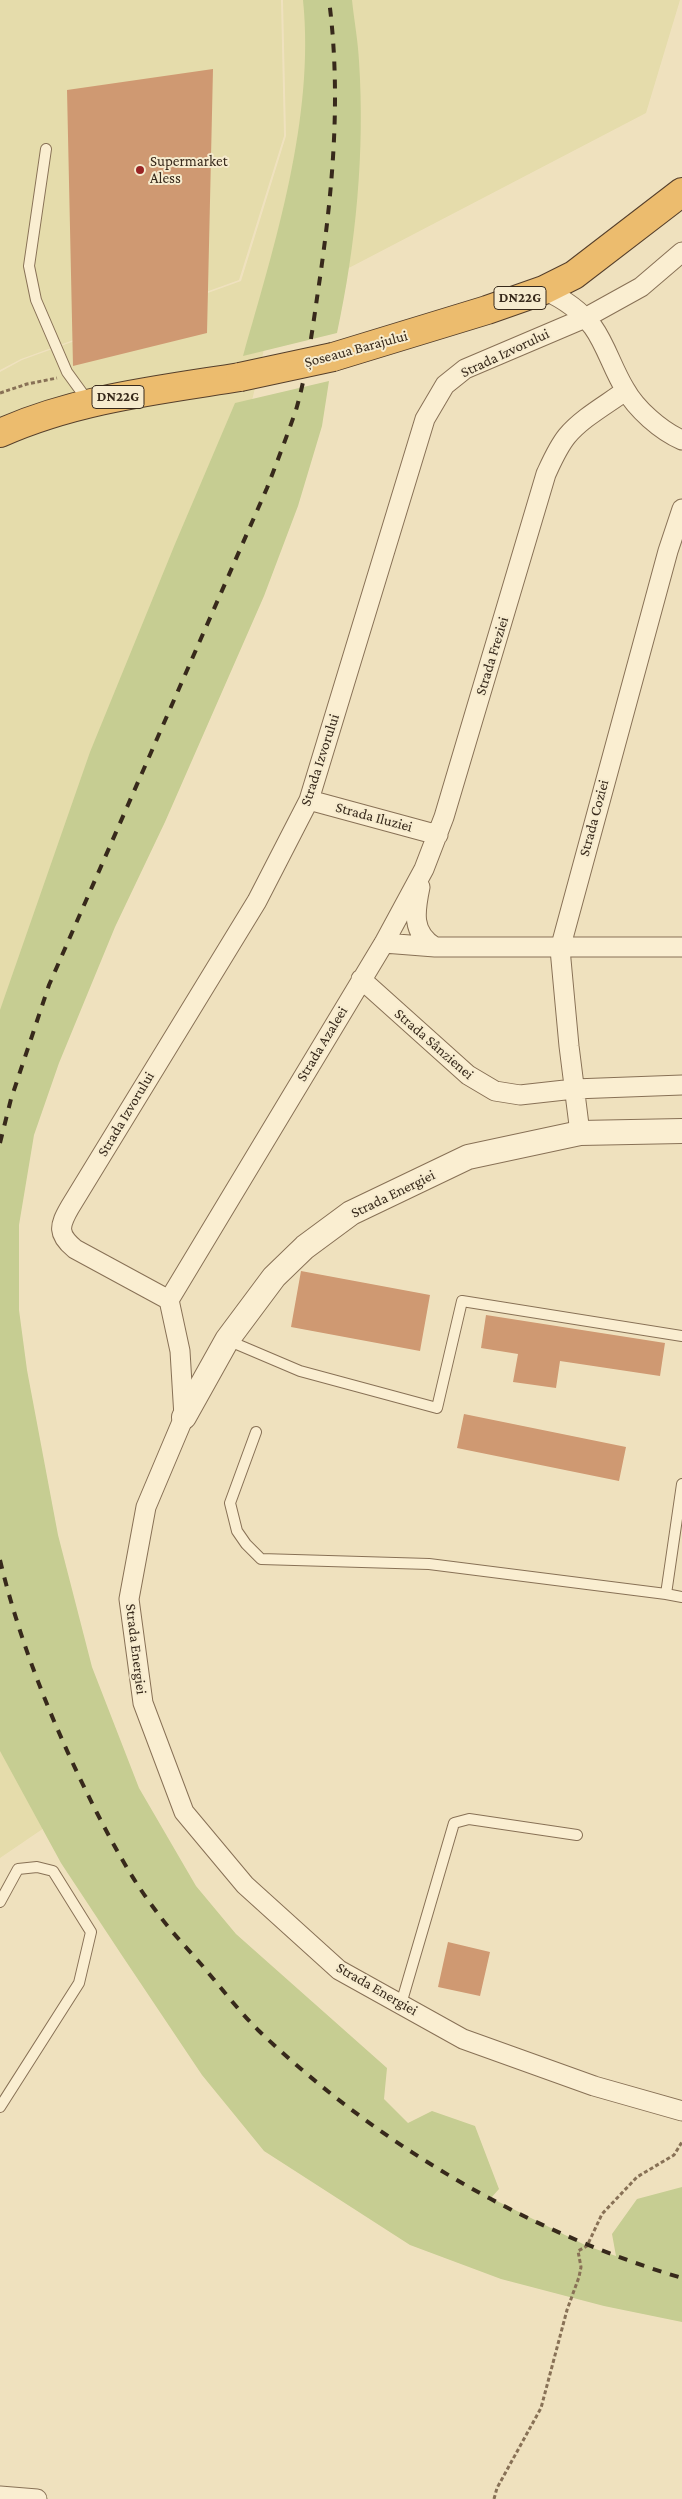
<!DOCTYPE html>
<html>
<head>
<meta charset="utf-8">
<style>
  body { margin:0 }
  canvas { display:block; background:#efe1be }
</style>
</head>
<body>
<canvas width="682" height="2499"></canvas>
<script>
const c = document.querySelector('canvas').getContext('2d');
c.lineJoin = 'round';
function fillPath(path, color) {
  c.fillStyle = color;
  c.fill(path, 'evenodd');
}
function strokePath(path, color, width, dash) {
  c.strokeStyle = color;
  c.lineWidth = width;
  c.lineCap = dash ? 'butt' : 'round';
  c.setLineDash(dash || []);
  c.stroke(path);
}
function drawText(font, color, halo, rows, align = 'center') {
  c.font = font + ' "Crimson Pro",serif';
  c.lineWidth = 4;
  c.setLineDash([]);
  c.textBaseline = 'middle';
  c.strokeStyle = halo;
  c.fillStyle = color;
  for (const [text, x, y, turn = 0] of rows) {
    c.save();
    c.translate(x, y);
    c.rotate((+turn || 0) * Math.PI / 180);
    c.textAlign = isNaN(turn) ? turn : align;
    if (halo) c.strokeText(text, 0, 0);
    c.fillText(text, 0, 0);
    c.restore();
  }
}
const farmland = new Path2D(`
  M0,0H281L284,136L239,280L21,359L0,370Z
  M283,0H680L646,113L274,307L246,426L0,1038V372L22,360L241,281L286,136Z
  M0,1699L66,1813L0,1858Z`);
const green = new Path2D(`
  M303,0H352C354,20 358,40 359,61C365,151 356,245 337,333L243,356C275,244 315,117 303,0Z
  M329,381L322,426L298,506L264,596L165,822L115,927L59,1063L34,1135L19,1225V1310L27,1370L58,1535L92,1667L139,1788L196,1886L236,1934L387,2068L384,2099L408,2123L432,2111L475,2126L499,2189L491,2198L587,2246L616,2256L612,2234L637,2199L682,2187V2322L604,2306L501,2279L410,2245L264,2151L202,2075L121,1954L61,1863L0,1751V1010L90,752L175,544L235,403Z`);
const building = new Path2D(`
  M213,69L207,333L73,366L67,90Z
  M301,1271L430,1295L420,1351L291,1327Z
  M486,1315L665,1343L660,1376L560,1361L556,1388L513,1382L518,1354L481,1348Z
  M464,1414L626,1447L619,1481L457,1448Z
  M448,1942L490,1952L480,1996L438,1987Z`);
const path = new Path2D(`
  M0,393L27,384L57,378
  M494,2499L497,2488L541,2408L567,2310L579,2277L581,2267L578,2251L587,2246L602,2214L637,2177L674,2155L682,2142`);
const service = new Path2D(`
  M46,149L29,266L36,300L67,372L88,401
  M227,1340L300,1371L437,1408L462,1301L682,1336
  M256,1432L230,1503L237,1531L246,1544L261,1559L429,1564L666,1594
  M682,1484L666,1594L682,1597
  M0,1902L18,1869L37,1867L53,1871L91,1932L79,1983L0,2107
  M401,2004L454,1823L469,1819L577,1835`);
const minor = new Path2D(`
  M544,290C564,299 580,310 593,327C606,345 613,370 625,389C636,409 661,431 682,440
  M625,391C606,405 582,418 567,436C558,447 552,461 546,474L444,817L424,869L384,943L169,1300L180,1351L184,1417L146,1507L129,1599L143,1703L184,1812L245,1885L339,1970L463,2039L594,2086L682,2111
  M309,800L438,835
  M420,887C415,911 411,933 435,947
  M384,943L435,947H682
  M361,979L468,1075L495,1091L520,1095L574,1089L682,1085
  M580,1133L569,1046L560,949L668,551L682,509
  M169,1300L75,1249C57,1234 59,1226 70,1207L257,901L309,800L425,419L445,385L465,369L585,318L641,287L682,252
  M0,2496L37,2499`);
const tertiary = new Path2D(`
  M184,1417L227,1340L274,1277L305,1247L351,1213L468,1157L580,1133L682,1131`);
const trunk = new Path2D(`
  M333,357L487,310L544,290L574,275L682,192
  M0,433C76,399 158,390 240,377`);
const rail = new Path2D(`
  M0,1143L11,1099L49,985L267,488C277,462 287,436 296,410C306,376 312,333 317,298C332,198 342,100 329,0
  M0,1560C21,1648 56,1732 97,1813C114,1846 133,1881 156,1911C169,1929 185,1946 200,1963C219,1985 237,2009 258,2030C377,2144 524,2231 682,2278`);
const trunkBridge = new Path2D(`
  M240,377L333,357`);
const markers = [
  [140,170,5,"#992424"]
];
const shields = [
  [520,298,52],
  [118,397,52]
];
const shieldNames = [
  ["DN22G",520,298],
  ["DN22G",118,397]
];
const poiNames = [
  ["Supermarket",150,161],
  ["Aless",150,178]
];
const streetNames = [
  ["Șoseaua Barajului",356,349,-15],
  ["Strada Izvorului",505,353,-25],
  ["Strada Freziei",492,656,-73],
  ["Strada Izvorului",320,760,-72],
  ["Strada Iluziei",374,817,15],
  ["Strada Coziei",594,818,-75],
  ["Strada Azaleei",322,1044,-59],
  ["Strada Sânzienei",434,1044,41],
  ["Strada Izvorului",126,1114,-59],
  ["Strada Energiei",393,1194,-26],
  ["Strada Energiei",136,1649,83],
  ["Strada Energiei",377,1989,30]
];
fillPath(farmland, '#e5dcab');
fillPath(green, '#c6cd92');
fillPath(building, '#cf9972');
strokePath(service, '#887156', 12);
strokePath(minor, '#887156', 21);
strokePath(tertiary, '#887156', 26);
strokePath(trunk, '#553f2b', 30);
strokePath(path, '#887156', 3, [4, 2.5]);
strokePath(service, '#faeed1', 10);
strokePath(minor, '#faeed1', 19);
strokePath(tertiary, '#faeed1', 24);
strokePath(trunk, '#ecbc6e', 28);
strokePath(rail, '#37291b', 4, [9, 9]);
strokePath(trunkBridge, '#553f2b', 30, []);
strokePath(trunkBridge, '#ecbc6e', 28);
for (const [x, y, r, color] of markers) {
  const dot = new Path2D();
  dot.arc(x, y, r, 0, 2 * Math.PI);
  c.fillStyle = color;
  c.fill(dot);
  strokePath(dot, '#f6ebce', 2);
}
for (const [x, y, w] of shields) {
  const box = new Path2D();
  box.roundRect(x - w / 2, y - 11.5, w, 23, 4);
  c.fillStyle = '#f6ebce';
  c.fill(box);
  strokePath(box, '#37291b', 1);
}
drawText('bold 14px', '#37291b', null, shieldNames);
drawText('15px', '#37291b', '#f6ebce', poiNames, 'left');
drawText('15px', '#37291b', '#f6ebce', streetNames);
</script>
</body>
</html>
